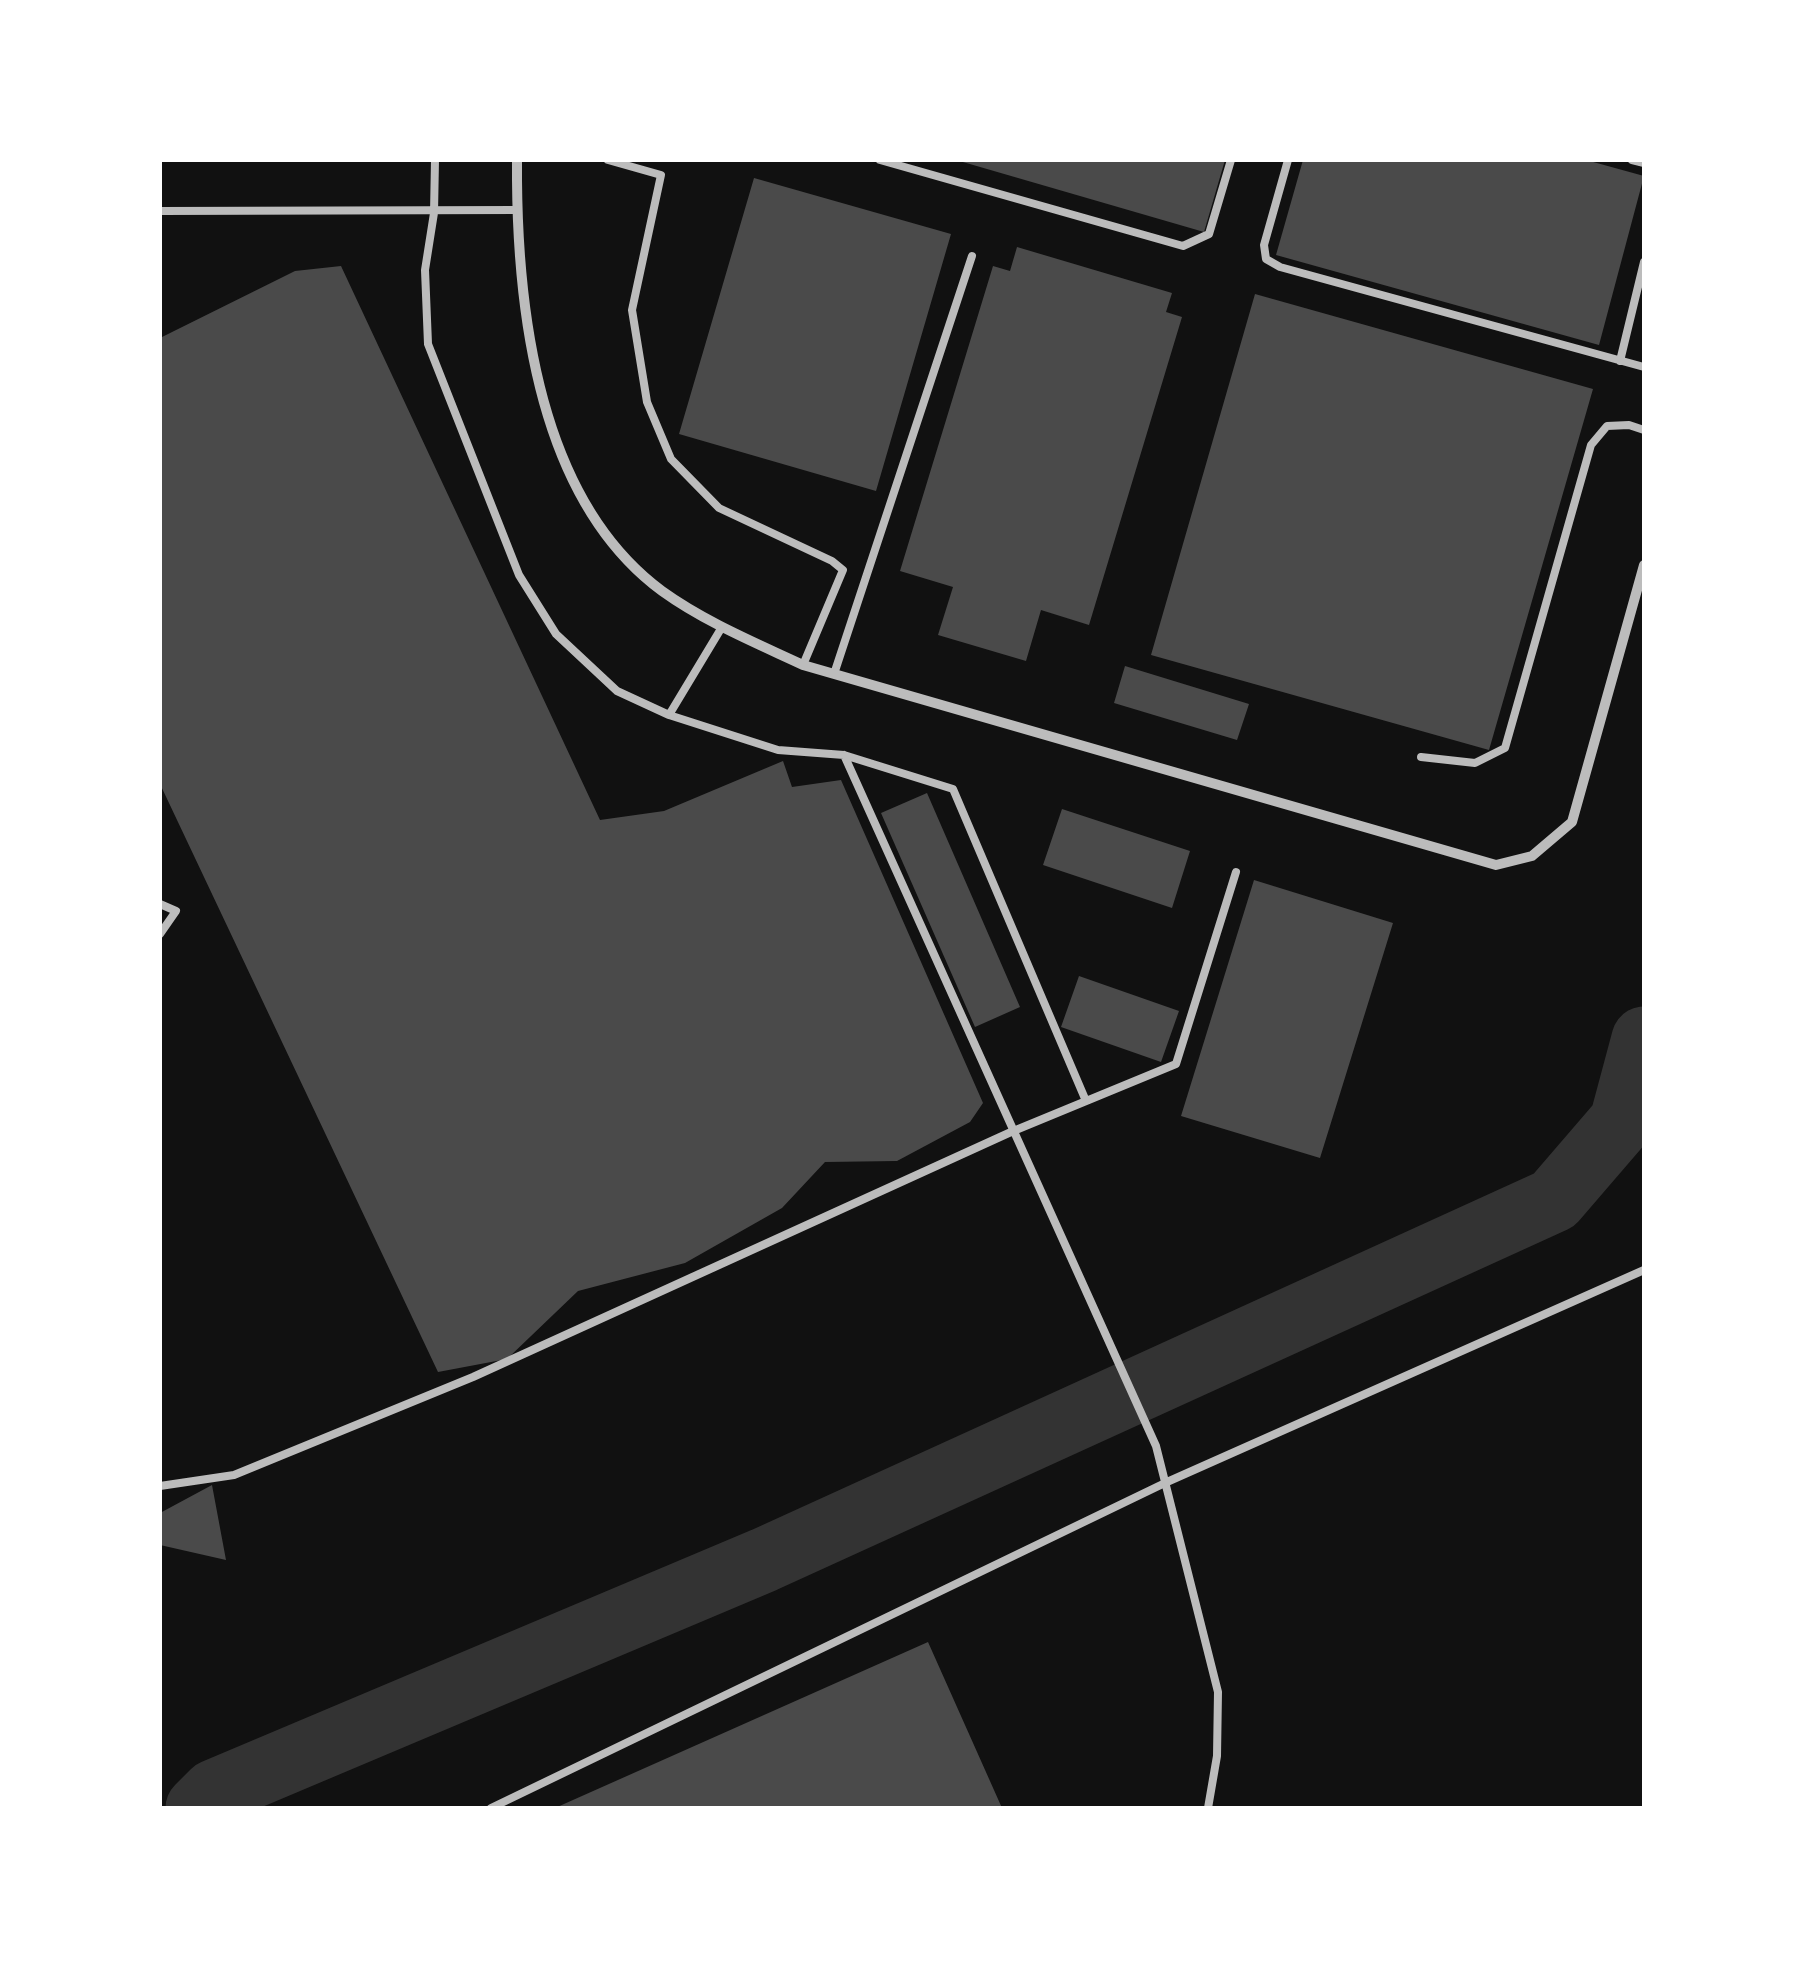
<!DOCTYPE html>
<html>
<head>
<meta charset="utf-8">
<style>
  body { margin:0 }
  #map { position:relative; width:1804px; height:1968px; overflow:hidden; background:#111; font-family:"DM Sans",sans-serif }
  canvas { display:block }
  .frame { position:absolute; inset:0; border:162px solid #fff; pointer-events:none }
</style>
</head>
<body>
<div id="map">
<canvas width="1804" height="1968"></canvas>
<div class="frame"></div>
</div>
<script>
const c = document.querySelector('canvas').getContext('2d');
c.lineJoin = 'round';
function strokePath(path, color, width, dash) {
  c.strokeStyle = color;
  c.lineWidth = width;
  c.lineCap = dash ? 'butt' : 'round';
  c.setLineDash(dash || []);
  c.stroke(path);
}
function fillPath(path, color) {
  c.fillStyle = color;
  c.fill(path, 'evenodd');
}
const river = new Path2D(`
  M198,1808L214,1792L764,1560L1554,1200L1622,1121L1644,1039`);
const building = new Path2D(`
  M956,160H1225L1204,232Z
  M1303,160H1586L1644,176L1599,345L1276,255Z
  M754,178L951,234L876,491L679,434Z
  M1017,247L1172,293L1166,312L1182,317L1089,625L1041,610L1026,661L938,635L953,587L900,571L993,266L1010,271Z
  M341,266L600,820L664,811L783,761L792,787L841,780L983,1103L970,1122L897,1161L825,1162L782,1208L685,1263L578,1291L507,1359L438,1372L160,784V338L295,271Z
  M1255,294L1593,389L1489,750L1151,655Z
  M1125,666L1249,704L1237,740L1114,703Z
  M927,793L1020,1007L975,1027L881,813Z
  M1062,809L1190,851L1172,908L1043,865Z
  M1254,880L1393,923L1320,1158L1181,1116Z
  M1079,976L1179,1011L1161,1062L1061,1027Z
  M212,1485L226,1560L160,1545V1513Z
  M928,1642L1002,1808H555Z`);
const service = new Path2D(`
  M435,160L434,213L425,270L428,344L519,575L556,634L617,691L669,715L778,750L844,755L953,789L1086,1101
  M608,160L661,175L632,310L647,402L671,459L719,508L832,561L843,570L803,665
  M880,160L1183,246L1209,234L1231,160
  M1288,160L1264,245L1266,259L1280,267L1644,367
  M1632,160L1644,163
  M160,211L516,210
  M1620,361L1644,262
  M834,674L972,256
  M669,715L722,627
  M844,755L1156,1446L1218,1692L1217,1756L1208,1808
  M1421,757L1475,763L1505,748L1591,445L1607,426L1629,425L1644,430
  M160,904L176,911L160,934
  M160,1486L234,1475L473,1377L1011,1132L1176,1064L1236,872
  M491,1808L1167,1482L1644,1270`);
const minor = new Path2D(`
  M517,160C516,304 536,498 662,591C705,622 756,643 803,665L1496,865L1532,856L1572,822L1644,565`);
strokePath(river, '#333', 65);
fillPath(building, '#4a4a4a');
strokePath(service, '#bcbcbc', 8);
strokePath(minor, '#bcbcbc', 10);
</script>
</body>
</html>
